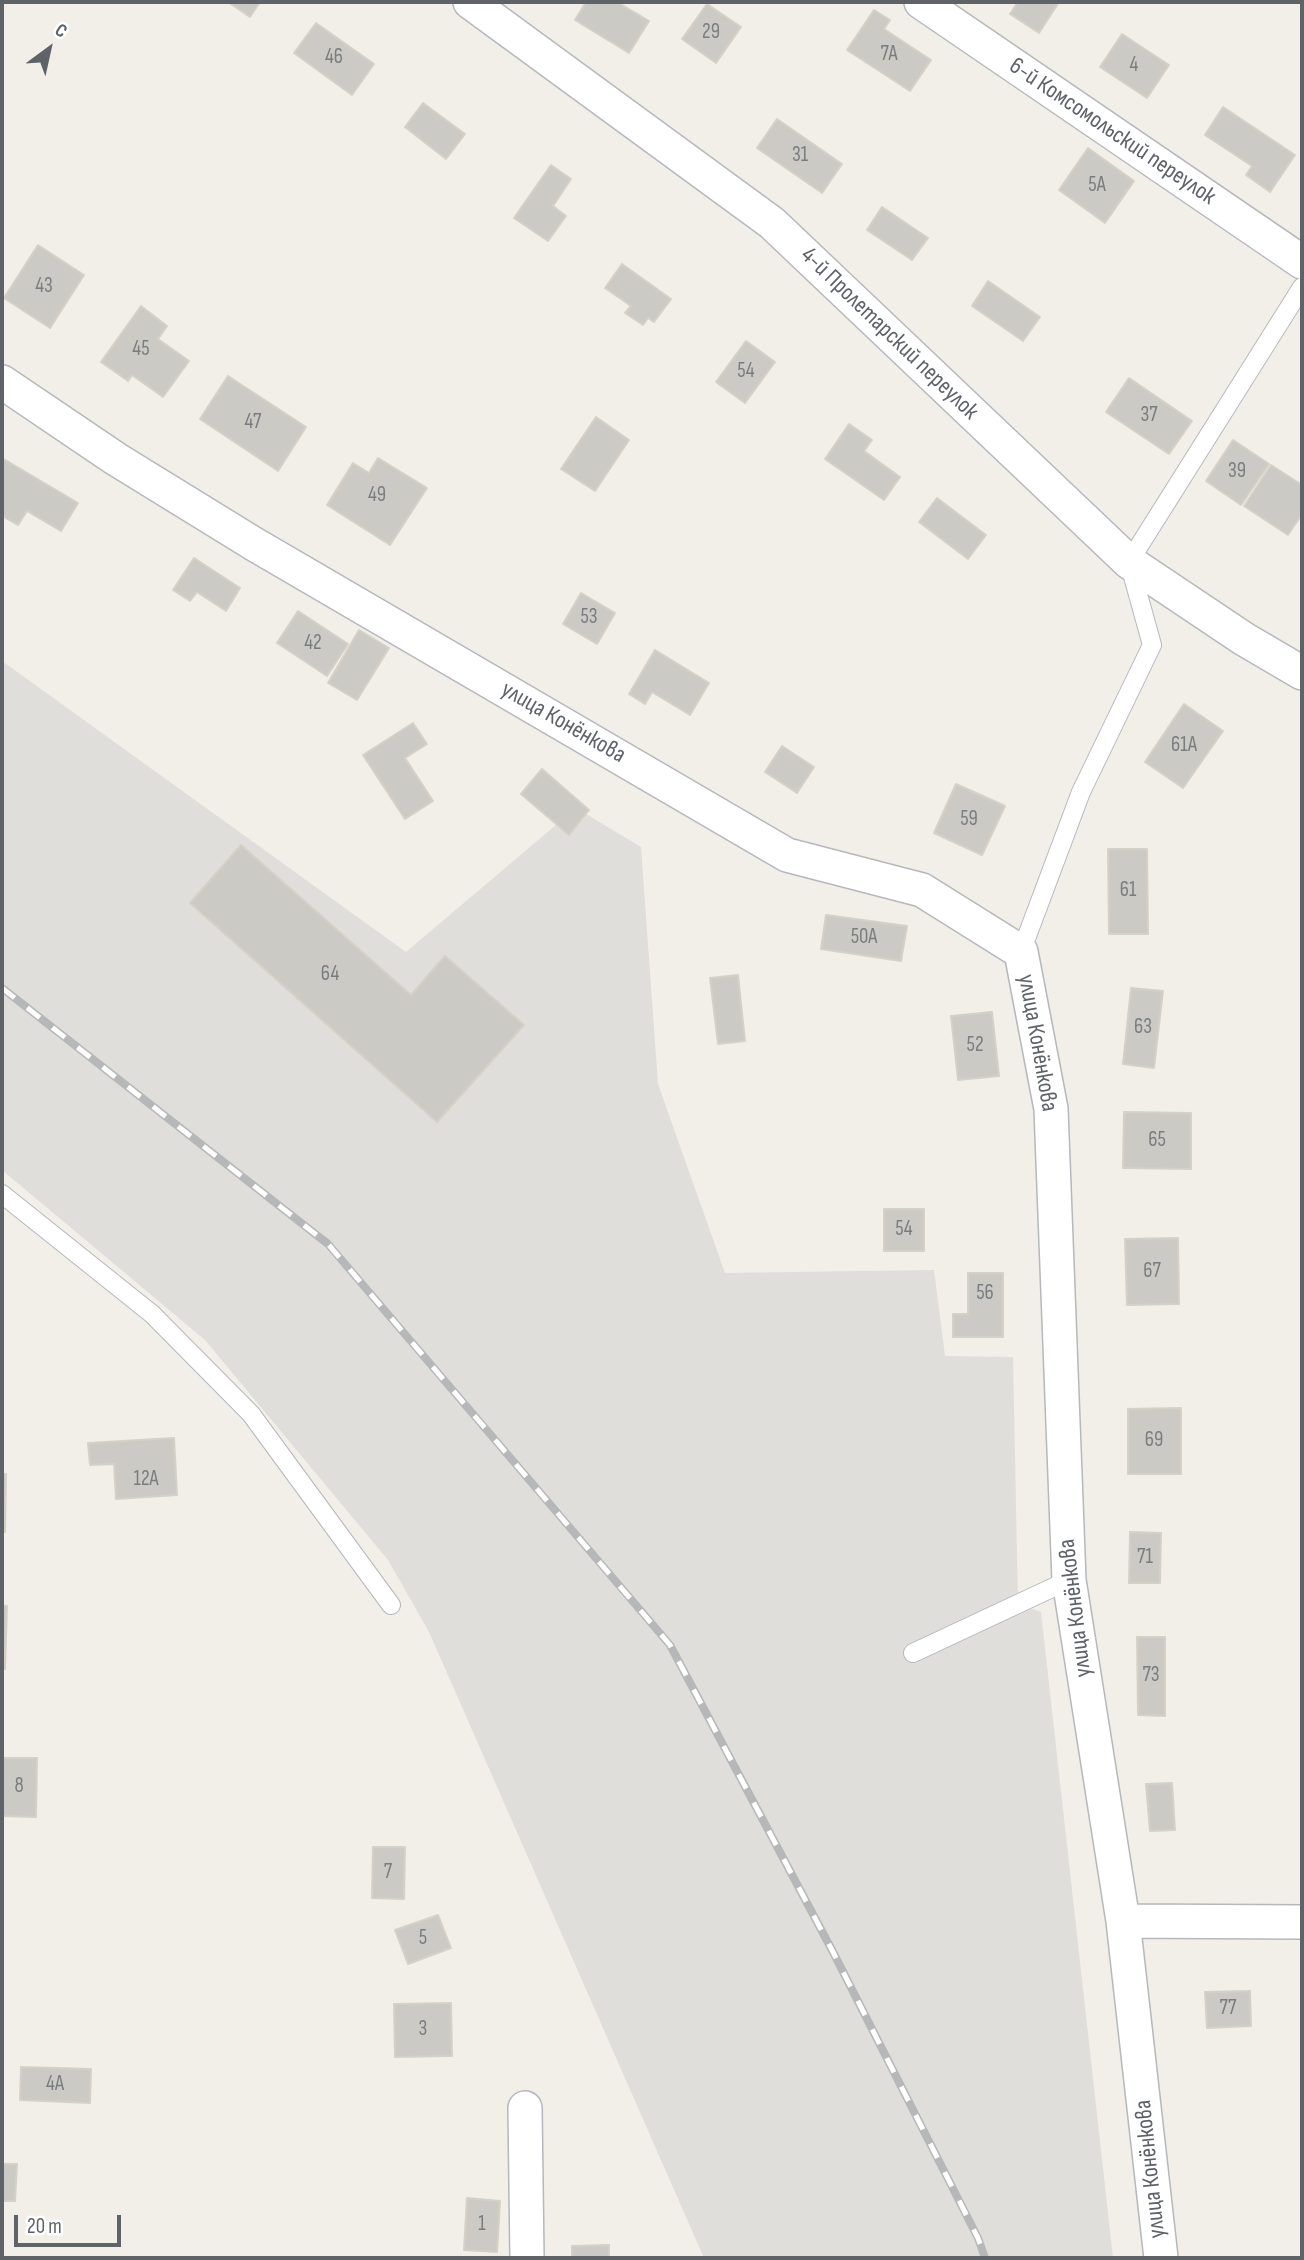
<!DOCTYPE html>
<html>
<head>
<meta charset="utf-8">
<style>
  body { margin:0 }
  #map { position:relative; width:1304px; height:2260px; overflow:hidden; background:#f1efe8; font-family:"Sofia Sans Condensed",sans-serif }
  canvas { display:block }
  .frame { position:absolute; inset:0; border:4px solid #5f6368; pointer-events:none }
  .north { position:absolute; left:14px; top:14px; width:70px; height:70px; -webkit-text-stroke:5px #fff; paint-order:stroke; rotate:33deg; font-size:19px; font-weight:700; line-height:28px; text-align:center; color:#5f6368 }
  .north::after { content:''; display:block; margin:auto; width:24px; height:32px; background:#5f6368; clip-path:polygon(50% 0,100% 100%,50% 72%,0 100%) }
  .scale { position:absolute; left:14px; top:2215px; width:107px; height:32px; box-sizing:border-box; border:4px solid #5f6368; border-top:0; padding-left:9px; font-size:21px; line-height:24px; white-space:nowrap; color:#5f6368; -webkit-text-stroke:5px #fff; paint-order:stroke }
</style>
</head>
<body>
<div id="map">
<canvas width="1304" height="2260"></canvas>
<div class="frame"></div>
<div class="north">С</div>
<div class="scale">20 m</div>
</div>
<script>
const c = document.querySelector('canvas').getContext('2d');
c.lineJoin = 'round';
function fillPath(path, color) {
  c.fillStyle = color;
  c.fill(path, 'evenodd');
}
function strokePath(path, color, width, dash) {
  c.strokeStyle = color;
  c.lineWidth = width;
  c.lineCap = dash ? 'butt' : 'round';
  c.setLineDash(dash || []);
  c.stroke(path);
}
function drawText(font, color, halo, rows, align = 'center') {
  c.font = font + ' "Sofia Sans Condensed",sans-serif';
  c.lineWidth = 6;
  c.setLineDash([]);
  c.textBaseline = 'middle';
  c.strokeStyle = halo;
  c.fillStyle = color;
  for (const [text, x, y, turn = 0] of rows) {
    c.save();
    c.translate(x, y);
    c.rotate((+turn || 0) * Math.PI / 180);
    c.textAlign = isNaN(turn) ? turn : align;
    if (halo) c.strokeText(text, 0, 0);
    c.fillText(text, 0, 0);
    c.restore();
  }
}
const industrial = new Path2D(`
  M2,661L406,952L576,808L641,847L658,1084L725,1273L934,1270L945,1356L1013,1357L1018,1604L1041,1612L1113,2258H704L429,1632L388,1560L205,1340L2,1170Z`);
const building = new Path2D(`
  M228,2H260L250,17Z
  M586,2H617L649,21L629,53L575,20Z
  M1018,2H1059L1039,33L1010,14Z
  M707,4L741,27L716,63L682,39Z
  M874,10L890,20L884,29L931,60L910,91L847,50Z
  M316,23L374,64L352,95L294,53Z
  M1122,34L1169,65L1147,98L1100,67Z
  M423,103L465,134L446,159L405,127Z
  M1223,107L1295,155L1270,192L1246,175L1252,166L1205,135Z
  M777,119L842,164L822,193L757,148Z
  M1088,148L1134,181L1105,223L1059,190Z
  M551,165L571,179L553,206L566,216L548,241L514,218Z
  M882,207L928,238L912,260L867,230Z
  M38,245L84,275L50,328L4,298Z
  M622,264L671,299L654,322L648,318L643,325L625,313L631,306L605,288Z
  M988,281L1040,317L1023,341L972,306Z
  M141,306L167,326L158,339L189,361L163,397L132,375L128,381L101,362Z
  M746,341L775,362L745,403L716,382Z
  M228,376L306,427L278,471L200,419Z
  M1129,378L1192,421L1169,454L1106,412Z
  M596,417L629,440L595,491L561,469Z
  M849,424L872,440L864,451L900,477L884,500L825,459Z
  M1233,440L1269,464L1241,505L1206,481Z
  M2,458L78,503L61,531L27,511L18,525L2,516Z
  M378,458L427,488L390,545L327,505L353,463L369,473Z
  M1271,465L1302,485V514L1288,535L1244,506Z
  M937,498L986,535L968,559L919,522Z
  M194,558L240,588L226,611L197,592L190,601L173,590Z
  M581,593L615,613L597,644L563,624Z
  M298,611L348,644L327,676L277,643Z
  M359,630L389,648L357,700L328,683Z
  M655,650L709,683L690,715L652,692L645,704L629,694Z
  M1184,704L1223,731L1183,788L1145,762Z
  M413,723L427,744L405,758L433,801L405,819L363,755Z
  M782,746L814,767L797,793L765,772Z
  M542,769L589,810L569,835L521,794Z
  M956,784L1005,806L982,855L934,833Z
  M241,845L411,995L445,956L524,1025L437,1122L190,903Z
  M1108,849H1147L1148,934H1109Z
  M826,915L907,926L901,961L821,949Z
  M738,975L745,1041L718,1044L710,978Z
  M1131,988L1163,991L1154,1068L1123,1064Z
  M992,1012L999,1076L958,1080L951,1016Z
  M1124,1112L1191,1113V1169L1123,1168Z
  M884,1209H924V1251H884Z
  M1178,1238L1179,1304L1127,1305L1125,1239Z
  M968,1273H1003V1337H953V1314H968Z
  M1181,1408V1474H1128V1409Z
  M174,1438L177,1495L116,1499L114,1464L90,1465L88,1443Z
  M2,1474H6L5,1532H2Z
  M1130,1532L1161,1533L1160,1583H1129Z
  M2,1606H7L5,1669L2,1668Z
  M1137,1637H1165V1716L1138,1715Z
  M2,1758H37L36,1817L2,1816Z
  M1172,1783L1175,1830L1150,1831L1146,1784Z
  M373,1847H405L404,1899L372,1898Z
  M438,1915L451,1948L408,1964L395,1930Z
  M1250,1991L1251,2026L1207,2028L1205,1992Z
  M451,2003L452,2056L395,2057L394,2004Z
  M21,2067L91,2069L90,2103L20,2100Z
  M2,2164H17L15,2201H2Z
  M467,2198L500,2201L497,2252L464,2250Z
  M609,2245V2258H572V2246Z`);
const lane = new Path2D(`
  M1021,952L1081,792L1152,645L1129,562L1302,287
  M2,1194L152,1314L251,1414L391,1605
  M913,1653L1069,1580`);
const street = new Path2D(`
  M470,2L772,223L1129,562L1244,639L1302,673
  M921,2L1302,262
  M2,382L116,459L254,544L787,855L922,890L1021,952L1051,1109L1069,1580L1123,1921L1161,2258
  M1123,1921L1302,1922
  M525,2108L527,2258`);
const rail = new Path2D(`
  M2,988L328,1244L670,1645L833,1952L978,2238L985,2258`);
const numberNames = [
  ["29",711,33],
  ["7А",889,55],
  ["46",334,58],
  ["4",1134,66],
  ["31",800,156],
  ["5А",1097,186],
  ["43",44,287],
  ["45",141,350],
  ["54",746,372],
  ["37",1149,416],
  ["47",253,423],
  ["39",1237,472],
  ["49",377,496],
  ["53",589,618],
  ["42",313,644],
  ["61А",1184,746],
  ["59",969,820],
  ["61",1128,891],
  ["50А",864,938],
  ["64",330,975],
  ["63",1143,1028],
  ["52",975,1046],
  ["65",1157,1141],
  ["54",904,1230],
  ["67",1152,1272],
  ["56",985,1294],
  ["69",1154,1441],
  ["12А",146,1480],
  ["71",1145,1558],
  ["73",1151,1676],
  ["8",19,1787],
  ["7",388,1873],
  ["5",423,1939],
  ["77",1228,2009],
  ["3",423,2030],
  ["4А",55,2085],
  ["1",482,2225]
];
const streetNames = [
  ["6-й Комсомольский переулок",1112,132,34],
  ["4-й Пролетарский переулок",889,334,44],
  ["улица Конёнкова",563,723,30],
  ["улица Конёнкова",1037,1043,80],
  ["улица Конёнкова",1076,1608,-97],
  ["улица Конёнкова",1151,2169,-96]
];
fillPath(industrial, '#e0deda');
fillPath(building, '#cccac5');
strokePath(building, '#d6d1c6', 2);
strokePath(lane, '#b5b8bc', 20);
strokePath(street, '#b5b8bc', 36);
strokePath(lane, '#fff', 18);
strokePath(street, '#fff', 33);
strokePath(rail, '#b6b7b8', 8);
strokePath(rail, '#fff', 5, [16]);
drawText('21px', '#7a7d7f', null, numberNames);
drawText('24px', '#5f6368', '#fff', streetNames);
</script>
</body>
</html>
